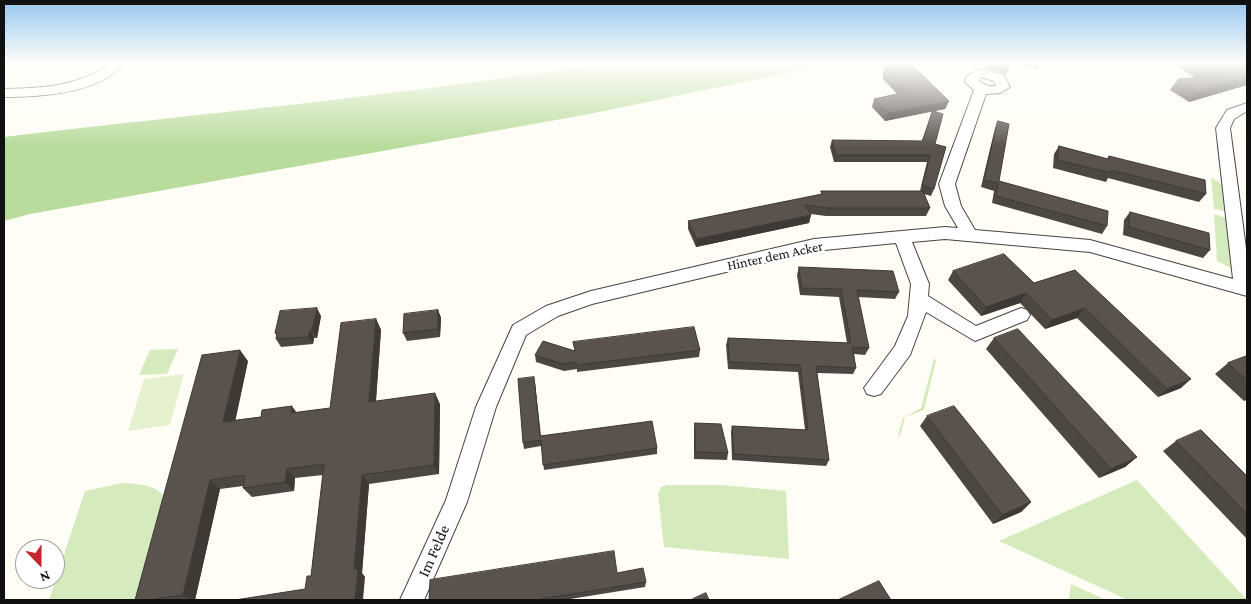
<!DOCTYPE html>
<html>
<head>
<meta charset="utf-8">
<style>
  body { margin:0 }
  #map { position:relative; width:1251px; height:604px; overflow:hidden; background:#fffdf5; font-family:"Crimson Pro",serif }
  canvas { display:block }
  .frame { position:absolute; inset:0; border:5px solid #111; pointer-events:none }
  .north { position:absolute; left:15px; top:539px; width:50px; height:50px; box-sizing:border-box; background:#fff; border:1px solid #a0a0a0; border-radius:50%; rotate:158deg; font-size:14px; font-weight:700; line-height:20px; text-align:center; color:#111 }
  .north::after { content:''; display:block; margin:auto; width:18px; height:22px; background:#c4262e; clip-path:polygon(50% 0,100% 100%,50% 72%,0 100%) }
</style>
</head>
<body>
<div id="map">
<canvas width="1251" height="604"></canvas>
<div class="frame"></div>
<div class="north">N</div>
</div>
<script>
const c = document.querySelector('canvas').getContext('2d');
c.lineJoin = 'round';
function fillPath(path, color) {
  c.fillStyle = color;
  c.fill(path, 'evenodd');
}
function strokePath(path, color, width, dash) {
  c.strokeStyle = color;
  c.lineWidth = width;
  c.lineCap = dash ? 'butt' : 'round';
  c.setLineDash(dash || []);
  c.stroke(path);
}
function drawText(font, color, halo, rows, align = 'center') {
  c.font = font + ' "Crimson Pro",serif';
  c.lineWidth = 5;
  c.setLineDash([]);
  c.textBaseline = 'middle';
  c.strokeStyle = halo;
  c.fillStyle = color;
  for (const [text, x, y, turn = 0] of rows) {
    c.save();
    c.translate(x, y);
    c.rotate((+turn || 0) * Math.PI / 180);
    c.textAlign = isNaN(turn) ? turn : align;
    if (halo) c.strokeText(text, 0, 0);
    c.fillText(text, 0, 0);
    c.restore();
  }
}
const green = new Path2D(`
  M1211,177L1224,186L1226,211L1214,209Z
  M1214,214L1226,218L1231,268L1217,261Z
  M178,349L167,374L139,375L150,350Z
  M934,358L936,361L924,410L905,417L900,436L898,435L903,418L921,408Z
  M1137,480L1247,600H1128L999,541Z
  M122,483C139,484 156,484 166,499L139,600H49L85,491Z
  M667,485H722L786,491L789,559L664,547L658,493L661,487Z
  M1071,584L1106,600H1069Z`);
const forest = new Path2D(`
  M601,63H836L584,115L30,214L4,221V137C203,113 403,96 601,63Z`);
const pitch = new Path2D(`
  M184,374L170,425L128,431L144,379Z`);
const minor = new Path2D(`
  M110,63H124C100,94 40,97 4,97V89C42,88 79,87 110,63Z
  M980,69L1004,75L1010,87L1000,93L986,94L955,184L961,206L975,230L1090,240L1233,279L1216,128L1227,110L1247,103V111L1234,119L1230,128L1247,256V296L1090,252L945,239L912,242L929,284L928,296L976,326L1021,308L1027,310L1030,315L1027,320L975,341L926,312L910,355L881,394L874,396L867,394L864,388L895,346L908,316L911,284L896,243L814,251L592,304L558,316L526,335L496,407L467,502L424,600H400L446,500L476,407L513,325L546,306L591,291L814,239L945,227L958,228L945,206L939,184L974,90L965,82L966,77ZM981,77L994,81L996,86H988L979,81Z`);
const wall = new Path2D(`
  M886,63L949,101L945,109L934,111L935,144L934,189L931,196L924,194L930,208L926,216H826L811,214L809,223L696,247L688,229V221L821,195V191H920L927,162H834L830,147L832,140L922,141L932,111L885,121L872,107L874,99L897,94L883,79V71Z
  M987,63H1040L1037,69L1010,63L1006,74L985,68Z
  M1172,63H1247V85L1189,102L1170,90L1178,79L1196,78Z
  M998,121L999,181L1107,226L1102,234L992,203L994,191L981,187L995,128Z
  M1059,146L1107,159L1109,156L1206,194L1199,202L1108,178L1106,182L1053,168L1054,154Z
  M1130,212L1210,250L1203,258L1123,235L1124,220Z
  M799,267L899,292L895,299L858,297L869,348L865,355L854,354L856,368L853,374L817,373L829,460L826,466L732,460L731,432L732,426L805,430L798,372L728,369L726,345L728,338L847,343L839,297L800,295L797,275Z
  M1075,270L1181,388L1158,397L1077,318L1045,329L1020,303L981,316L948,280L953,271L1034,283Z
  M438,310L441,318L440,337L407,341L403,333Z
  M321,316L317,338H314L313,344L281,347L276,339L277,336L275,333Z
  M376,319L381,330L376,401L440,404L439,474L369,484L362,573L365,577L305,589L311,576L323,475L295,478L294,491L252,497L243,488V486L220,489L195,600H135L248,361L235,420L330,408Z
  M994,338L1137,457L1125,467L1099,478L986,349Z
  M574,350H700L699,357L577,372V369L564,371L536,362L535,355Z
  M1247,356V400L1244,401L1215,374L1228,363Z
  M535,383L541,436L657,448V454L544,470L541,446L524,449L523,443Z
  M927,416L1031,502L1021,512L993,524L920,426Z
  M695,423L728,453L727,460L694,459V430Z
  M1176,441L1247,476V539L1163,451Z
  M617,573L646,582L645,587L564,600H429Z`);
const shadedWall = new Path2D(`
  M1247,77V85L1189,102L1197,92Z
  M949,101L945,109L885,121L888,113Z
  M811,215L809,223L696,247L697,239Z
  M1026,293L1020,303L981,316L986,307Z
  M317,308L321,316L317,338L312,330Z
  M1085,308L1077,318L1045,329L1052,320Z
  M438,310L441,318L440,337L438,329Z
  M376,319L381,330L375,413L369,402Z
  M310,330L314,338L313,344L308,337Z
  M240,350L248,361L233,432L223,422Z
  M534,377L535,383L541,442L540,436Z
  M1191,379L1181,388L1158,397L1167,389Z
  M435,393L440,404L439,474L434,465Z
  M292,406L299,416L291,413Z
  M1137,457L1125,467L1099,478L1111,469Z
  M287,469L295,478L294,491L285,482Z
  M362,475L369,484L362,573L365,577L363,600H355L354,569Z
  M210,480L220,489L195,600H191L183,595Z
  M1031,502L1021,512L993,524L1002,515Z`);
const building = new Path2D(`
  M886,63H910L949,101L888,113L874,99L906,92L886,71Z
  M988,63H1011L1009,69L987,64Z
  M1196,63H1247V77L1197,92L1178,79L1218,76Z
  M933,111L943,114L935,144L946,147L934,189L922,185L930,155H836L832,140L922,141Z
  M998,121L1009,124L999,181L1108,211L1107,226L996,196L998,183L984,180Z
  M1059,146L1108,159L1109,156L1205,180L1206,194L1111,170V173L1058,160Z
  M821,191H923L930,208H828L805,205L811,215L697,239L688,221L822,194Z
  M1130,212L1209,233L1210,250L1129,227Z
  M1004,254L1034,283L1075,270L1191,379L1167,389L1085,308L1052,320L1026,293L986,307L953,271Z
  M799,267L893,271L899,292L857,290L869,348L852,347L856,368L816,366L829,460L734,454L732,426L808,430L800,365L729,362L728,338L851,343L841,289L802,288Z
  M317,308L312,330H310L308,337L276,339L277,333H275L280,311Z
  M438,310V329L403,333L404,314Z
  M376,319L369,402L435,393L434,465L362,475L354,569H358L355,600H235L305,589L307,576H311L324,464L287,469L285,482L243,488L245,475L210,480L183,595L149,600H135L202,355L240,350L223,422L261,417L262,410L292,406L291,413L330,408L341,323Z
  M694,327L700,350L577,365L576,362L563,364L535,355L543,341L575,351L573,342Z
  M1018,329L1137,457L1111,469L994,338Z
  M1247,356V381L1228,363Z
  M534,377L540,436L652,421L657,448L543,465L541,440L523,443L518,379Z
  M954,406L1031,502L1002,515L927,416Z
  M695,423L721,424L728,453L696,452Z
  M1201,430L1247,476V514L1176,441Z
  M614,551L617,573L643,568L646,582L535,600H429L430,580Z
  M879,581L891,600H838Z
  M706,593L709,600H694L693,599Z`);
const streetNames = [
  ["Hinter dem Acker",775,256,-12]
];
const nearStreetnames = [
  ["Im Felde",434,551,-66]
];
fillPath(green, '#d5ebbd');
fillPath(forest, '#b9dc9c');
fillPath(pitch, '#e6f2cf');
strokePath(minor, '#444', 2);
fillPath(minor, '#fff');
fillPath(wall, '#4d4742');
fillPath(shadedWall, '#3f3936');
fillPath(building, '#5a524d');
strokePath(building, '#3f3936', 1);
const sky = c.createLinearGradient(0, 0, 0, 147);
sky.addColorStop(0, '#95c6ee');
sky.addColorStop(0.43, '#fffefa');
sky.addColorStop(1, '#fffefa00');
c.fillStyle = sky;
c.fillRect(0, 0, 1251, 147);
drawText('14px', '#111', '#fff', streetNames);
drawText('16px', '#111', '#fff', nearStreetnames);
</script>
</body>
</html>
